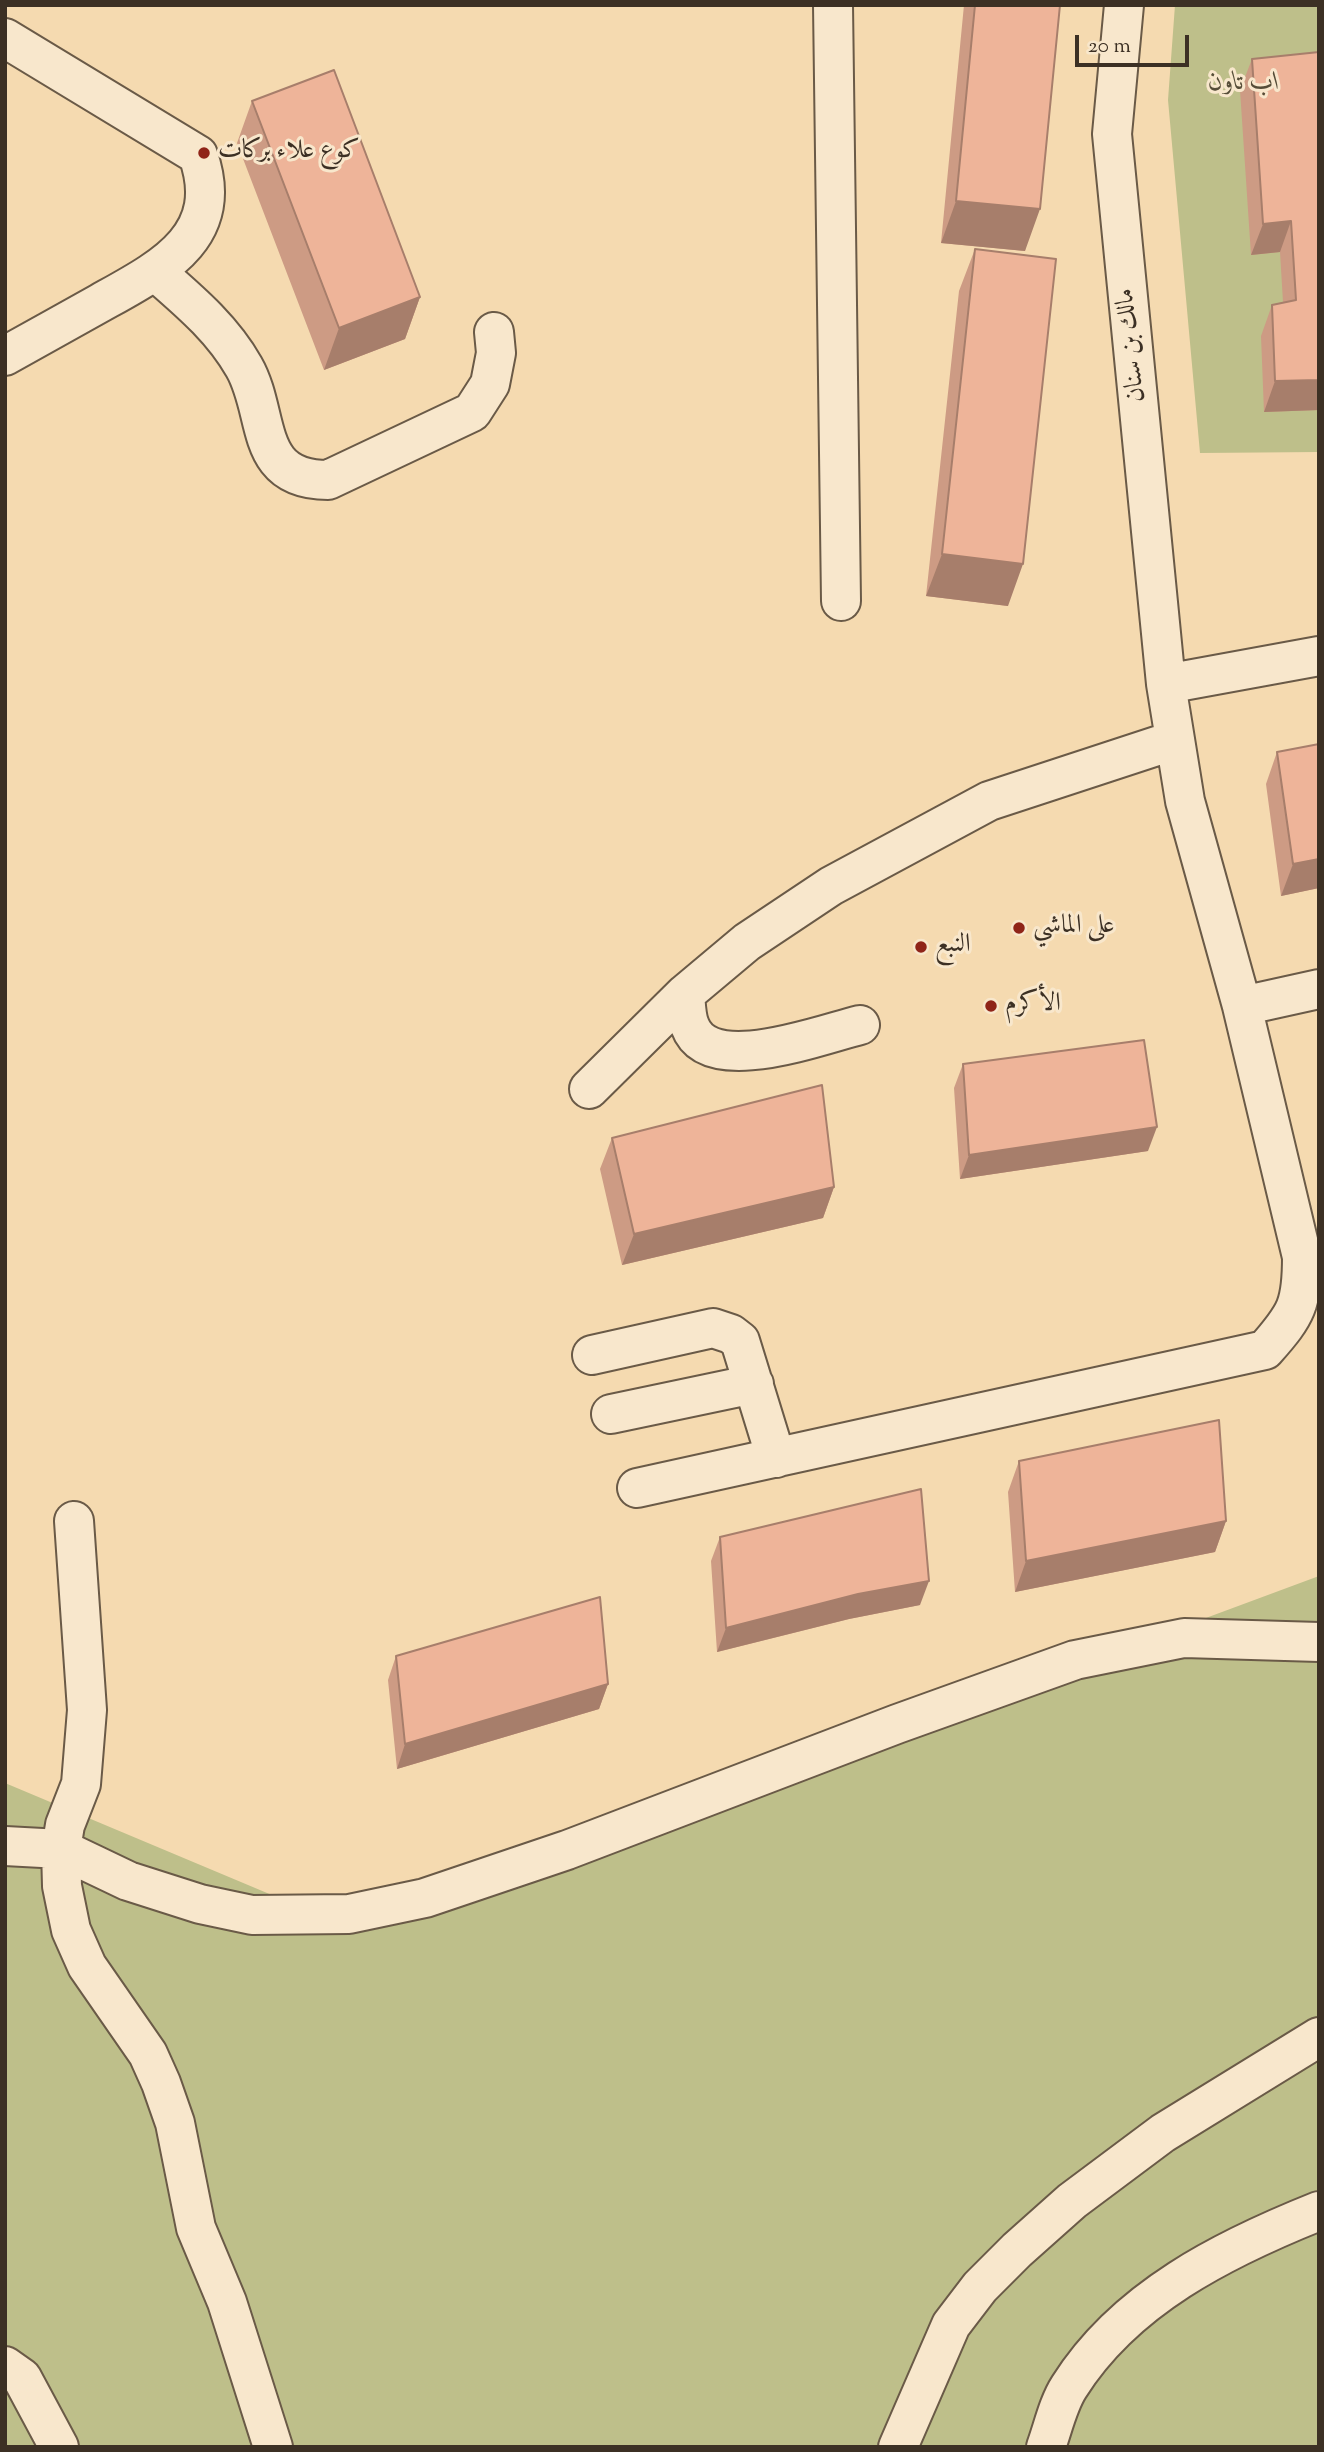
<!DOCTYPE html>
<html>
<head>
<meta charset="utf-8">
<style>
  body { margin:0 }
  #map { position:relative; width:1324px; height:2452px; overflow:hidden; background:#f5dab0; font-family:"Sorts Mill Goudy",serif }
  canvas { display:block }
  .frame { position:absolute; inset:0; border:7px solid #3c3024; pointer-events:none }
  .scale { position:absolute; left:1075px; top:35px; width:114px; height:32px; box-sizing:border-box; border:4px solid #3c3024; border-top:0; padding-left:9px; font-size:21px; line-height:24px; white-space:nowrap; color:#3c3024; -webkit-text-stroke:5px #f8e7cc; paint-order:stroke }
</style>
</head>
<body>
<div id="map">
<canvas width="1324" height="2452"></canvas>
<div class="frame"></div>
<div class="scale">20 m</div>
</div>
<script>
const c = document.querySelector('canvas').getContext('2d');
c.lineJoin = 'round';
function fillPath(path, color) {
  c.fillStyle = color;
  c.fill(path, 'evenodd');
}
function strokePath(path, color, width, dash) {
  c.strokeStyle = color;
  c.lineWidth = width;
  c.lineCap = dash ? 'butt' : 'round';
  c.setLineDash(dash || []);
  c.stroke(path);
}
function drawText(font, color, halo, rows, align = 'center') {
  c.font = font + ' "Sorts Mill Goudy",Amiri,serif';
  c.lineWidth = 6;
  c.setLineDash([]);
  c.textBaseline = 'middle';
  c.strokeStyle = halo;
  c.fillStyle = color;
  for (const [text, x, y, turn = 0] of rows) {
    c.save();
    c.translate(x, y);
    c.rotate((+turn || 0) * Math.PI / 180);
    c.textAlign = isNaN(turn) ? turn : align;
    if (halo) c.strokeText(text, 0, 0);
    c.fillText(text, 0, 0);
    c.restore();
  }
}
const green = new Path2D(`
  M1175,5H1319V452L1200,453L1168,100Z
  M1319,1576V2447H5V1783L360,1932Z`);
const minor = new Path2D(`
  M833,5L841,601
  M5,38L198,155C227,237 161,269 100,303C68,321 37,338 5,356
  M156,272C188,300 222,328 244,367C271,414 252,480 328,480L472,412L490,384L496,353L494,332
  M1166,684L1319,656
  M685,994C686,1004 686,1017 690,1026C709,1078 822,1034 860,1025
  M1242,1006L1319,989
  M589,1089L685,994L747,942L831,886L989,801L1175,740
  M592,1355L713,1328L731,1334L740,1341L776,1458
  M611,1414L754,1384
  M637,1488L1265,1350C1297,1314 1302,1304 1302,1257L1242,1006L1185,801L1166,684L1112,134L1124,5
  M74,1521L87,1710L81,1784L65,1825L61,1849L62,1886L71,1930L87,1966L148,2054L161,2083L175,2123L196,2228L227,2302L273,2447
  M5,1846L61,1849L128,1881L200,1904L252,1915L349,1914L425,1898L567,1850L897,1724L1075,1660L1184,1638L1319,1642
  M5,2366L22,2378L59,2447
  M898,2447L951,2325L980,2287L1017,2250L1072,2201L1163,2133L1319,2037
  M1046,2447C1053,2428 1058,2404 1069,2387C1125,2298 1224,2249 1319,2211`);
const wall = new Path2D(`
  M964,5H1060L1025,251L941,243Z
  M1319,52V410L1264,412L1261,336L1272,305L1283,302L1280,252L1251,255L1240,90L1252,59Z
  M252,101L420,297L405,339L324,370L237,143Z
  M975,249L1008,606L926,596L959,291Z
  M1319,744V888L1281,896L1266,784L1277,752Z
  M963,1064L1148,1151L960,1179L954,1088Z
  M612,1138L834,1187L823,1218L622,1265L600,1169Z
  M1019,1461L1226,1521L1215,1552L1015,1592L1008,1492Z
  M720,1537L920,1605L849,1619L717,1652L711,1561Z
  M396,1656L608,1684L599,1709L397,1769L388,1680Z`);
const shadedWall = new Path2D(`
  M956,201L1040,209L1025,251L941,243Z
  M1291,221L1280,252L1251,255L1263,224Z
  M420,297L405,339L324,370L339,328Z
  M1319,380V410L1264,412L1275,381Z
  M942,554L1023,564L1008,606L926,596Z
  M1319,859V888L1281,896L1293,864Z
  M1157,1127L1148,1151L960,1179L969,1155Z
  M834,1187L823,1218L622,1265L634,1234Z
  M1226,1521L1215,1552L1015,1592L1026,1561Z
  M929,1581L920,1605L849,1619L717,1652L726,1628L858,1594Z
  M608,1684L599,1709L397,1769L405,1744Z`);
const building = new Path2D(`
  M975,5H1060L1040,209L956,201Z
  M1319,52V380L1275,381L1272,305L1296,300L1291,221L1263,224L1252,59Z
  M334,70L420,297L339,328L252,101Z
  M975,249L1056,259L1023,564L942,554Z
  M1319,744V859L1293,864L1277,752Z
  M1144,1040L1157,1127L969,1155L963,1064Z
  M822,1085L834,1187L634,1234L612,1138Z
  M1219,1420L1226,1521L1026,1561L1019,1461Z
  M921,1489L929,1581L858,1594L726,1628L720,1537Z
  M600,1597L608,1684L405,1744L396,1656Z`);
const markers = [
  [204,153,7,"#8f2418"],
  [1019,928,7,"#8f2418"],
  [921,947,7,"#8f2418"],
  [991,1006,7,"#8f2418"]
];
const parkNames = [
  ["اب تاون",1244,85]
];
const poiNames = [
  ["كوع علاء بركات",218,153],
  ["على الماشي",1033,928],
  ["النبع",935,947],
  ["الأكرم",1005,1006]
];
const streetNames = [
  ["مالك بن سنان",1133,345,-96]
];
fillPath(green, '#bebf8a');
strokePath(minor, '#6a5a47', 42);
strokePath(minor, '#f8e7cc', 38);
fillPath(wall, '#cd9b84');
fillPath(shadedWall, '#a77e6b');
fillPath(building, '#eeb499');
strokePath(building, '#a77e6b', 2);
for (const [x, y, r, color] of markers) {
  const dot = new Path2D();
  dot.arc(x, y, r, 0, 2 * Math.PI);
  c.fillStyle = color;
  c.fill(dot);
  strokePath(dot, '#f8e7cc', 2.5);
}
drawText('italic 26px', '#564d38', '#f8e7cc', parkNames);
drawText('26px', '#3c3024', '#f8e7cc', poiNames, 'left');
drawText('26px', '#3c3024', '#f8e7cc', streetNames);
</script>
</body>
</html>
